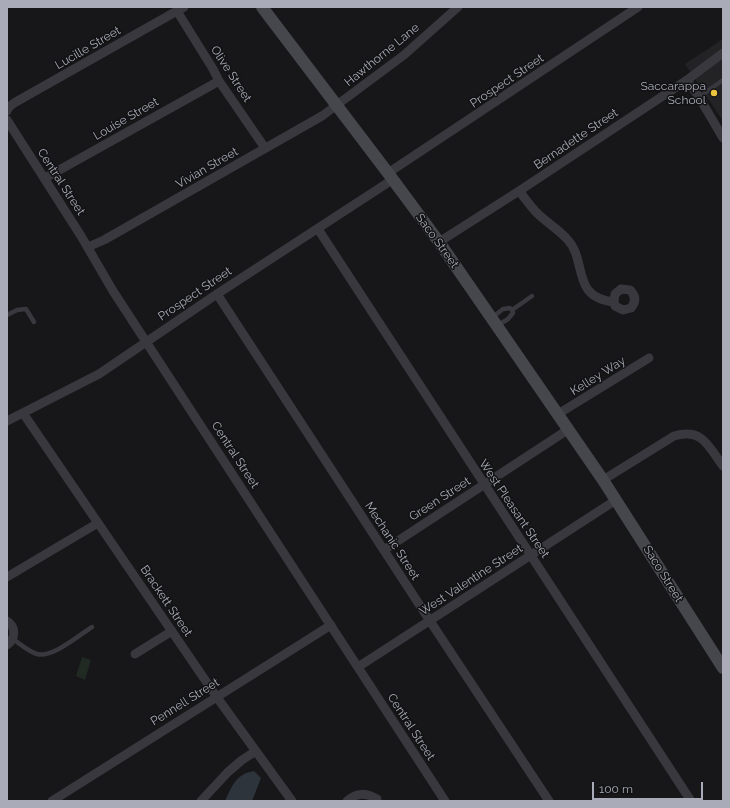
<!DOCTYPE html>
<html>
<head>
<meta charset="utf-8">
<style>
  body { margin:0 }
  #map { position:relative; width:730px; height:808px; overflow:hidden; background:#171719; font-family:Raleway,sans-serif }
  canvas { display:block }
  .frame { position:absolute; inset:0; border:8px solid #a9acb8; pointer-events:none }
  .scale { position:absolute; left:592px; top:782px; width:111px; height:18px; box-sizing:border-box; border:2px solid #a9acb8; border-top:0; padding-left:5px; font-size:12px; line-height:14px; white-space:nowrap; color:#a9acb8; -webkit-text-stroke:3px #121214; paint-order:stroke }
</style>
</head>
<body>
<div id="map">
<canvas width="730" height="808"></canvas>
<div class="frame"></div>
<div class="scale">100 m</div>
</div>
<script>
const c = document.querySelector('canvas').getContext('2d');
c.lineJoin = 'round';
function fillPath(path, color) {
  c.fillStyle = color;
  c.fill(path, 'evenodd');
}
function strokePath(path, color, width, dash) {
  c.strokeStyle = color;
  c.lineWidth = width;
  c.lineCap = dash ? 'butt' : 'round';
  c.setLineDash(dash || []);
  c.stroke(path);
}
function drawText(font, color, halo, rows, align = 'center') {
  c.font = font + ' Raleway,sans-serif';
  c.lineWidth = 3;
  c.setLineDash([]);
  c.textBaseline = 'middle';
  c.strokeStyle = halo;
  c.fillStyle = color;
  for (const [text, x, y, turn = 0] of rows) {
    c.save();
    c.translate(x, y);
    c.rotate((+turn || 0) * Math.PI / 180);
    c.textAlign = isNaN(turn) ? turn : align;
    if (halo) c.strokeText(text, 0, 0);
    c.fillText(text, 0, 0);
    c.restore();
  }
}
const built = new Path2D(`
  M723,39V121L685,64Z`);
const green = new Path2D(`
  M82,657L91,660L85,680L76,676Z`);
const water = new Path2D(`
  M254,771L261,778L252,801H225C232,786 236,774 254,771Z`);
const service = new Path2D(`
  M699,97L723,80
  M512,310L532,296
  M7,315L17,310L26,309L34,322
  M493,317L503,309L510,308L512,310L513,313L508,319L497,326
  M13,639C20,644 28,651 37,654C53,658 79,635 92,627`);
const minor = new Path2D(`
  M177,11L213,69L219,81L265,148
  M687,80L699,97L723,138
  M7,111L9,107L14,103L184,7
  M7,120L81,236L113,291L445,801
  M388,173L638,7
  M45,178L219,81
  M519,191C525,198 530,206 537,213C546,222 558,229 567,239C588,261 570,297 614,302L615,306L623,310L631,308C636,302 636,296 630,290L621,289L615,294L614,302
  M318,229C441,420 566,610 691,801
  M439,242L519,191L687,80L723,53
  M88,247L104,240L322,116L404,55L458,7
  M217,294L430,621L549,801
  M23,413L216,696L292,801
  M558,414L649,358
  M7,421L99,374L217,294L392,180
  M603,480L674,436C703,428 708,446 723,466
  M384,550L569,429
  M7,577L98,523
  M7,621C16,627 16,638 7,645
  M135,654L172,631
  M358,667L616,500
  M52,801L331,625
  M201,801L228,772L242,760L256,751
  M347,801C357,792 366,793 377,799`);
const secondary = new Path2D(`
  M262,7L388,173L439,242L497,326L603,480L723,668`);
const markers = [
  [714,93,4,"#ebc33c"]
];
const streetNames = [
  ["Lucille Street",88,48,-30],
  ["Hawthorne Lane",382,55,-39],
  ["Olive Street",231,74,57],
  ["Prospect Street",507,81,-34],
  ["Louise Street",126,119,-30],
  ["Bernadette Street",576,139,-34],
  ["Vivian Street",207,168,-30],
  ["Central Street",61,182,57],
  ["Saco Street",437,241,54],
  ["Prospect Street",195,294,-34],
  ["Kelley Way",598,376,-32],
  ["Central Street",235,455,57],
  ["Green Street",440,499,-33],
  ["West Pleasant Street",514,509,56],
  ["Mechanic Street",392,541,57],
  ["Saco Street",663,574,58],
  ["West Valentine Street",471,580,-33],
  ["Brackett Street",166,601,56],
  ["Pennell Street",185,702,-32],
  ["Central Street",411,727,57]
];
const poiNames = [
  ["Saccarappa",706,86],
  ["School",706,100]
];
fillPath(built, '#232326');
fillPath(green, '#212923');
fillPath(water, '#2d343c');
strokePath(service, '#38383e', 4.5);
strokePath(minor, '#38383e', 9);
strokePath(secondary, '#46474d', 12);
for (const [x, y, r, color] of markers) {
  const dot = new Path2D();
  dot.arc(x, y, r, 0, 2 * Math.PI);
  c.fillStyle = color;
  c.fill(dot);
  strokePath(dot, '#121214', 1.5);
}
drawText('12px', '#a9acb8', '#121214', streetNames);
drawText('12px', '#a9acb8', '#121214', poiNames, 'right');
</script>
</body>
</html>
